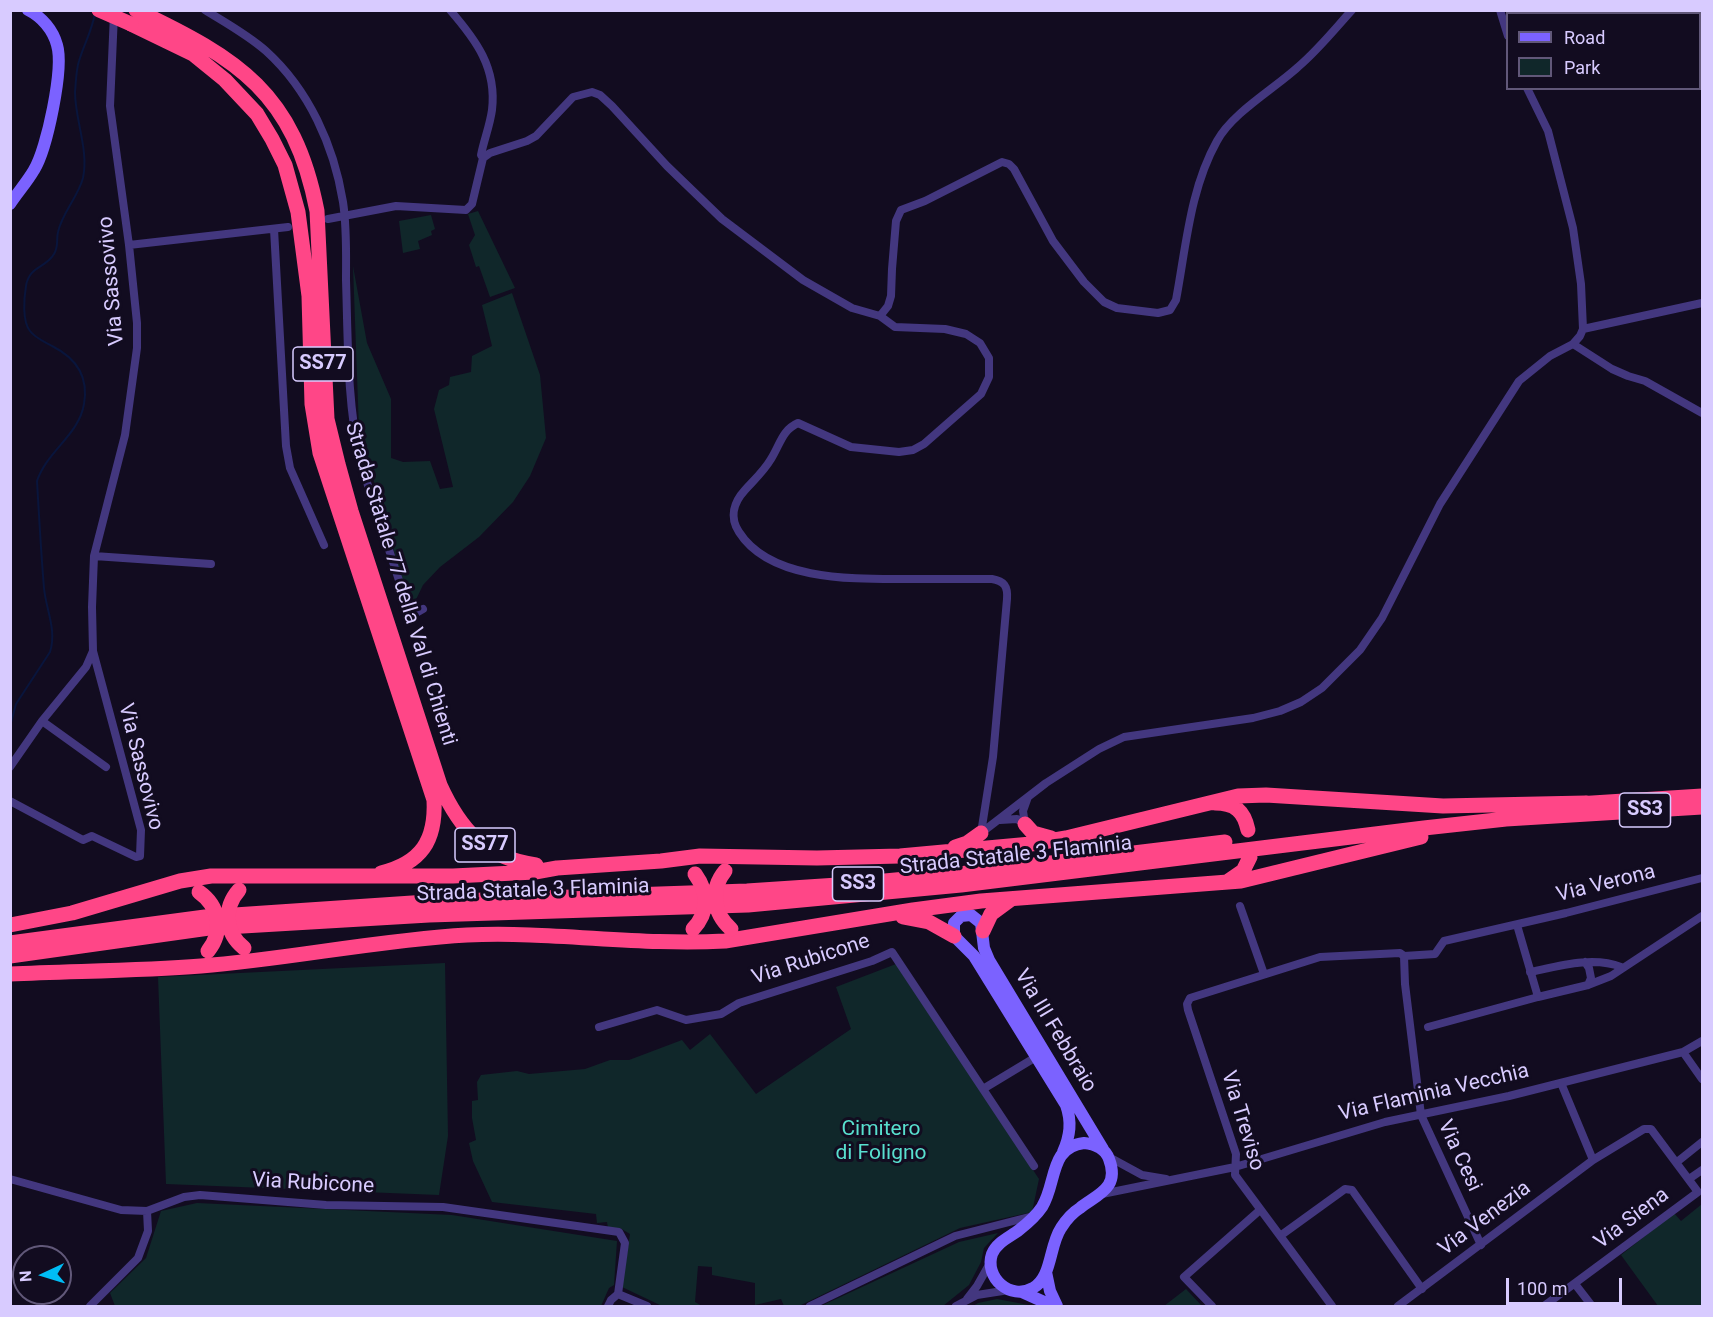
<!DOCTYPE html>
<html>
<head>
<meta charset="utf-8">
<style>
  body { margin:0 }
  #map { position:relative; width:1713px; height:1317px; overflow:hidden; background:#120c20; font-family:Roboto,sans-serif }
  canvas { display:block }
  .frame { position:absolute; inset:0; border:12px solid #d8cbff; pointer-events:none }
  .legend { position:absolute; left:1506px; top:12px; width:195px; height:78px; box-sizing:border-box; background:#120c20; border:2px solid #615879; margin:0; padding:8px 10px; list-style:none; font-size:18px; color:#d8cbff }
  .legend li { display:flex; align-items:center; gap:12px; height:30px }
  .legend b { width:30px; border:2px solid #615879 }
  .north { position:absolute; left:12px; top:1245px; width:60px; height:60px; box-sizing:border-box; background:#120c20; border:2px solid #615879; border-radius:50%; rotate:266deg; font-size:16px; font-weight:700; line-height:24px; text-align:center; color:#d8cbff }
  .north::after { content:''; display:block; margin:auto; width:21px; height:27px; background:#00bdf6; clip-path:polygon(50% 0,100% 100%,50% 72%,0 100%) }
  .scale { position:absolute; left:1506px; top:1278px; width:116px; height:27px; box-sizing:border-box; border:3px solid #d8cbff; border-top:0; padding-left:8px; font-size:18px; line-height:21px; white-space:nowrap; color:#d8cbff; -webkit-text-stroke:4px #120c20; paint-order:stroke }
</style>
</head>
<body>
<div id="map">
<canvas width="1713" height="1317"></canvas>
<div class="frame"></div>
<ul class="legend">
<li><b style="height:8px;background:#7b62ff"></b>Road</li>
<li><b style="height:16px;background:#10272a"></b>Park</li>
</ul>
<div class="north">N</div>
<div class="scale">100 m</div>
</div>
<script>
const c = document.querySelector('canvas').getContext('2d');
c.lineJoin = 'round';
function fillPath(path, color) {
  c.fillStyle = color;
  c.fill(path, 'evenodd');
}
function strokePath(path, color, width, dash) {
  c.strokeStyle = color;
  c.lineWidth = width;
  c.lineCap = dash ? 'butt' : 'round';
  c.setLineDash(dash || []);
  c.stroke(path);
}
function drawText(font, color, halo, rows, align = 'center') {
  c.font = font + ' Roboto,sans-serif';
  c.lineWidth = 6;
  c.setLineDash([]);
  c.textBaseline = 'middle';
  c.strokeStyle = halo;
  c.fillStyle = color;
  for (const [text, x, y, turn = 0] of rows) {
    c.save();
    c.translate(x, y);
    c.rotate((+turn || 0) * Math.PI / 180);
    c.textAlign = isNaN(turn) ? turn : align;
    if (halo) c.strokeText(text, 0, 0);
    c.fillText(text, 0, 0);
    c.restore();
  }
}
const green = new Path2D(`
  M478,211L515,288L490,297L479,266L476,267L469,245L475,235L468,214Z
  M431,215L435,229L431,231L432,235L418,241L420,249L403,253L399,221Z
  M353,266L367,343L391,399V458L403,462L430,461L440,489L453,487L434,409L439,390L449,385L450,377L471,372L472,356L492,346L482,305L512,293L540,375L546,438L530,476L513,502L479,537L440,567L423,585L411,610L359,430Z
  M445,963L448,1136L439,1195L166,1184L158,977Z
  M896,964L1039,1179L1032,1212L960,1228L799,1306H784L781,1299L755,1305V1283L712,1275V1267L698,1266L695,1302L702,1306H662L622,1287L630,1234L620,1228H608L607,1222L597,1223L596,1214L492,1202L473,1161L469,1143L476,1140L472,1118V1101L478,1100L477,1082L481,1075L517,1071L529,1074L585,1069L610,1060H629L682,1040L690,1050L710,1034L756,1094L851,1029L836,987Z
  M197,1203L452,1215L617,1241L614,1285L609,1288L601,1306H115L110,1293L146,1258L161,1211Z
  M1702,1204V1306H1658L1621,1255L1674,1213L1681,1221Z
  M998,1233L984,1248L981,1262L969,1285L943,1306H821L959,1242Z
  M1186,1289L1202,1306H1164Z
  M997,1299L1034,1306H973L978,1303Z`);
const stream = new Path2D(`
  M10,726L16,704L50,652C57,630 46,610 44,588C41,552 39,516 37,481C47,451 79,435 84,404C89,376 76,358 52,346C45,342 35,338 30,331C22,321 24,298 26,286C29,266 46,268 54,254C59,246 56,240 58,232C62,213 78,197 83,178C89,150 75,120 75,92C76,82 76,70 79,61C84,44 92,31 95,13`);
const street = new Path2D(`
  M205,10C226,23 248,35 266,51C309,90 334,146 343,202C347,228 346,254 346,280C348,341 347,401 360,461L409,611L416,613L423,609
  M450,10C476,40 497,68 492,110C490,125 484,140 481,155L483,158
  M1500,10L1508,36
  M328,219L396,206L466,210L472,204L483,158L490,153L527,141L536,136L573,97L592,92L600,95L612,106L667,166L722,219L803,280L852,308L880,316L895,327L945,329L966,334L980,343L989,358V377L981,394L924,444L913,450L899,452L851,447L798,423C782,430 780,445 771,459C764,471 754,480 745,490C734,502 729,517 739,532C770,581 853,579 904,579C933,579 963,579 992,579C1004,581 1008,586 1007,599L993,757L981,833
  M274,229L286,446L290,468L324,545
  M129,245L288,227
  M880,316L888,306L891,296L892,269L896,221L901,210L925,201L1002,162L1009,164L1014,169L1053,241L1084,282L1104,302L1117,308L1158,313L1170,310L1176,300C1186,247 1190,189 1217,141C1232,113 1274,89 1298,67C1318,50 1334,30 1352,10
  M1583,329L1702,303
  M1573,344L1612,369L1628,376L1645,381L1702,413
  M94,556L211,564
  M42,721L106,767
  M10,767L42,721L86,667L93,651L92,607L94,556L125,435L137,348V323L129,245L110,106L114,14
  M10,801L83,840L92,836L136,857L140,856L141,830L93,651
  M1000,820L1017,819L1025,824
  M1025,824L1023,811L1028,797
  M981,833L1046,783L1099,749L1124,737L1253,718L1280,711L1301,702L1322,688L1360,650L1382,618L1440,504L1519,381L1550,356L1573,344L1580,336L1583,329L1581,284L1573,228L1548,131L1527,88
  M1240,906L1264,974
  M1404,956L1435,954L1444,941L1566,913L1702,878
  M1585,962L1589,968L1591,978L1588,985
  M1530,972C1559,966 1593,956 1621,967
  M1538,997L1588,985L1611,976L1702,916
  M599,1027L657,1010L686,1020L721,1014L739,1003L872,961L892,952L1034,1166
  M1428,1027L1538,997L1517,925
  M1683,1052L1702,1079
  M1561,1083L1593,1160
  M983,1089L1036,1057
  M1109,1157L1142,1175L1166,1179
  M1677,1162L1702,1142
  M10,1179L121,1210L147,1211L184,1197L200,1195L326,1205L443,1207L619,1232L625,1243L618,1294L647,1306
  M1689,1179L1702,1170
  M1102,1194L1235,1167L1385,1122L1509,1096L1683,1052L1702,1041
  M1280,1236L1345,1189L1352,1190L1422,1289
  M1575,1284L1592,1306
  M967,1299L977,1286L990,1263
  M90,1306L138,1258L148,1231L147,1211
  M608,1306L611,1300L618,1294
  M810,1306L955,1236L1033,1216
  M956,1306L977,1295L1009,1290
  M1212,1306L1184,1277L1260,1210
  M1332,1306L1235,1175L1236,1154L1188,1010L1187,1004L1190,998L1320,957L1400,953L1404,956L1405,984L1421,1115L1481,1245
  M1398,1306L1593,1160L1644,1129H1651L1698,1192L1544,1306`);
const secondary = new Path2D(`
  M10,204C18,192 27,182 34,170C47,149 64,68 57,45C53,30 42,17 28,10
  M1084,1143C1095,1144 1105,1148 1109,1159C1120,1188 1098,1194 1080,1208C1072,1213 1066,1220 1061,1228C1049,1246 1052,1278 1033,1288C1010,1301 984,1277 992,1254C997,1242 1010,1237 1019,1230C1028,1223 1036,1216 1042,1207C1057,1183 1049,1147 1084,1143Z
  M1063,1152C1070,1136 1072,1122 1066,1105L974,956L954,936V923L961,916L971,915L981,923L984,948L989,960L1103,1149
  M1046,1272L1050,1291L1057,1306
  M1022,1292L1053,1306`);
const highway = new Path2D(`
  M136,10C239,59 294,93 317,211L327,419L338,464L351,511L440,785C460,829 485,858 536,865
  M131,24L193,54L225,80L257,114L272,139L285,165L298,212L309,296L312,404L320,453L434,800C436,841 421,863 381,873
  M1215,803C1235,803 1244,811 1248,830
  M1577,804L1702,796
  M1025,824L1033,833L1051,838
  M955,847L967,843L981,833
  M1227,882L1243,871L1250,857
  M903,917L929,922L954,936
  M10,925L72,913L180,881L211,876H453L535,872L557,868L661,861L700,856L817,858L900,856L1031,844L1066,838L1238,796L1266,795L1443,806L1586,803
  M983,931L991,914L1010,900
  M10,943L205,917L427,902L747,891L853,884L959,874L1225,842
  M10,956L209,928L429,915L748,905L961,885L1424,828L1506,819L1702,807
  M10,974C74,971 138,971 201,966C290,959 378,940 467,935C553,931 639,946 725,941L913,910L981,901L1241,881L1421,837`);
const highwayBridge = new Path2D(`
  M99,10L131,24
  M725,871C710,889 713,913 731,929
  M239,890C223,908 225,933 244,948
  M199,892C219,906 224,931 208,951
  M693,929C709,912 708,892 695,874`);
const shields = [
  [323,364,60],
  [1645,810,51],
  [485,845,60],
  [858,884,51]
];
const shieldNames = [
  ["SS77",323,364],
  ["SS3",1645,810],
  ["SS77",485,845],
  ["SS3",858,884]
];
const streetNames = [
  ["Via Sassovivo",112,281,-95],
  ["Strada Statale 77 della Val di Chienti",400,584,73],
  ["Via Sassovivo",140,767,76],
  ["Strada Statale 3 Flaminia",1016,856,-6],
  ["Via Verona",1606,884,-14],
  ["Strada Statale 3 Flaminia",533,891,-2],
  ["Via Rubicone",811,960,-18],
  ["Via III Febbraio",1055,1031,59],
  ["Via Flaminia Vecchia",1434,1093,-13],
  ["Via Treviso",1242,1121,73],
  ["Via Cesi",1459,1156,65],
  ["Via Rubicone",313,1184,3],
  ["Via Venezia",1485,1219,-37],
  ["Via Siena",1632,1219,-37]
];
const parkNames = [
  ["Cimitero",881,1130],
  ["di Foligno",881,1154]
];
fillPath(green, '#10272a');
strokePath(stream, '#09153c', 2);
strokePath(street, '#43377f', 8);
strokePath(secondary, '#7b62ff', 12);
strokePath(highway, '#ff4687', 15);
strokePath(highwayBridge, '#ff4687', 15);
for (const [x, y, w] of shields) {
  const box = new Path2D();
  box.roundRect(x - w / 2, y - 17, w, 34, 4.5);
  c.fillStyle = '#120c20';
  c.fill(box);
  strokePath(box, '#d8cbff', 1.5);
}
drawText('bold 20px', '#d8cbff', null, shieldNames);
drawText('21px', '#d8cbff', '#120c20', streetNames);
drawText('21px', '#58dfce', '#120c20', parkNames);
</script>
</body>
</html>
